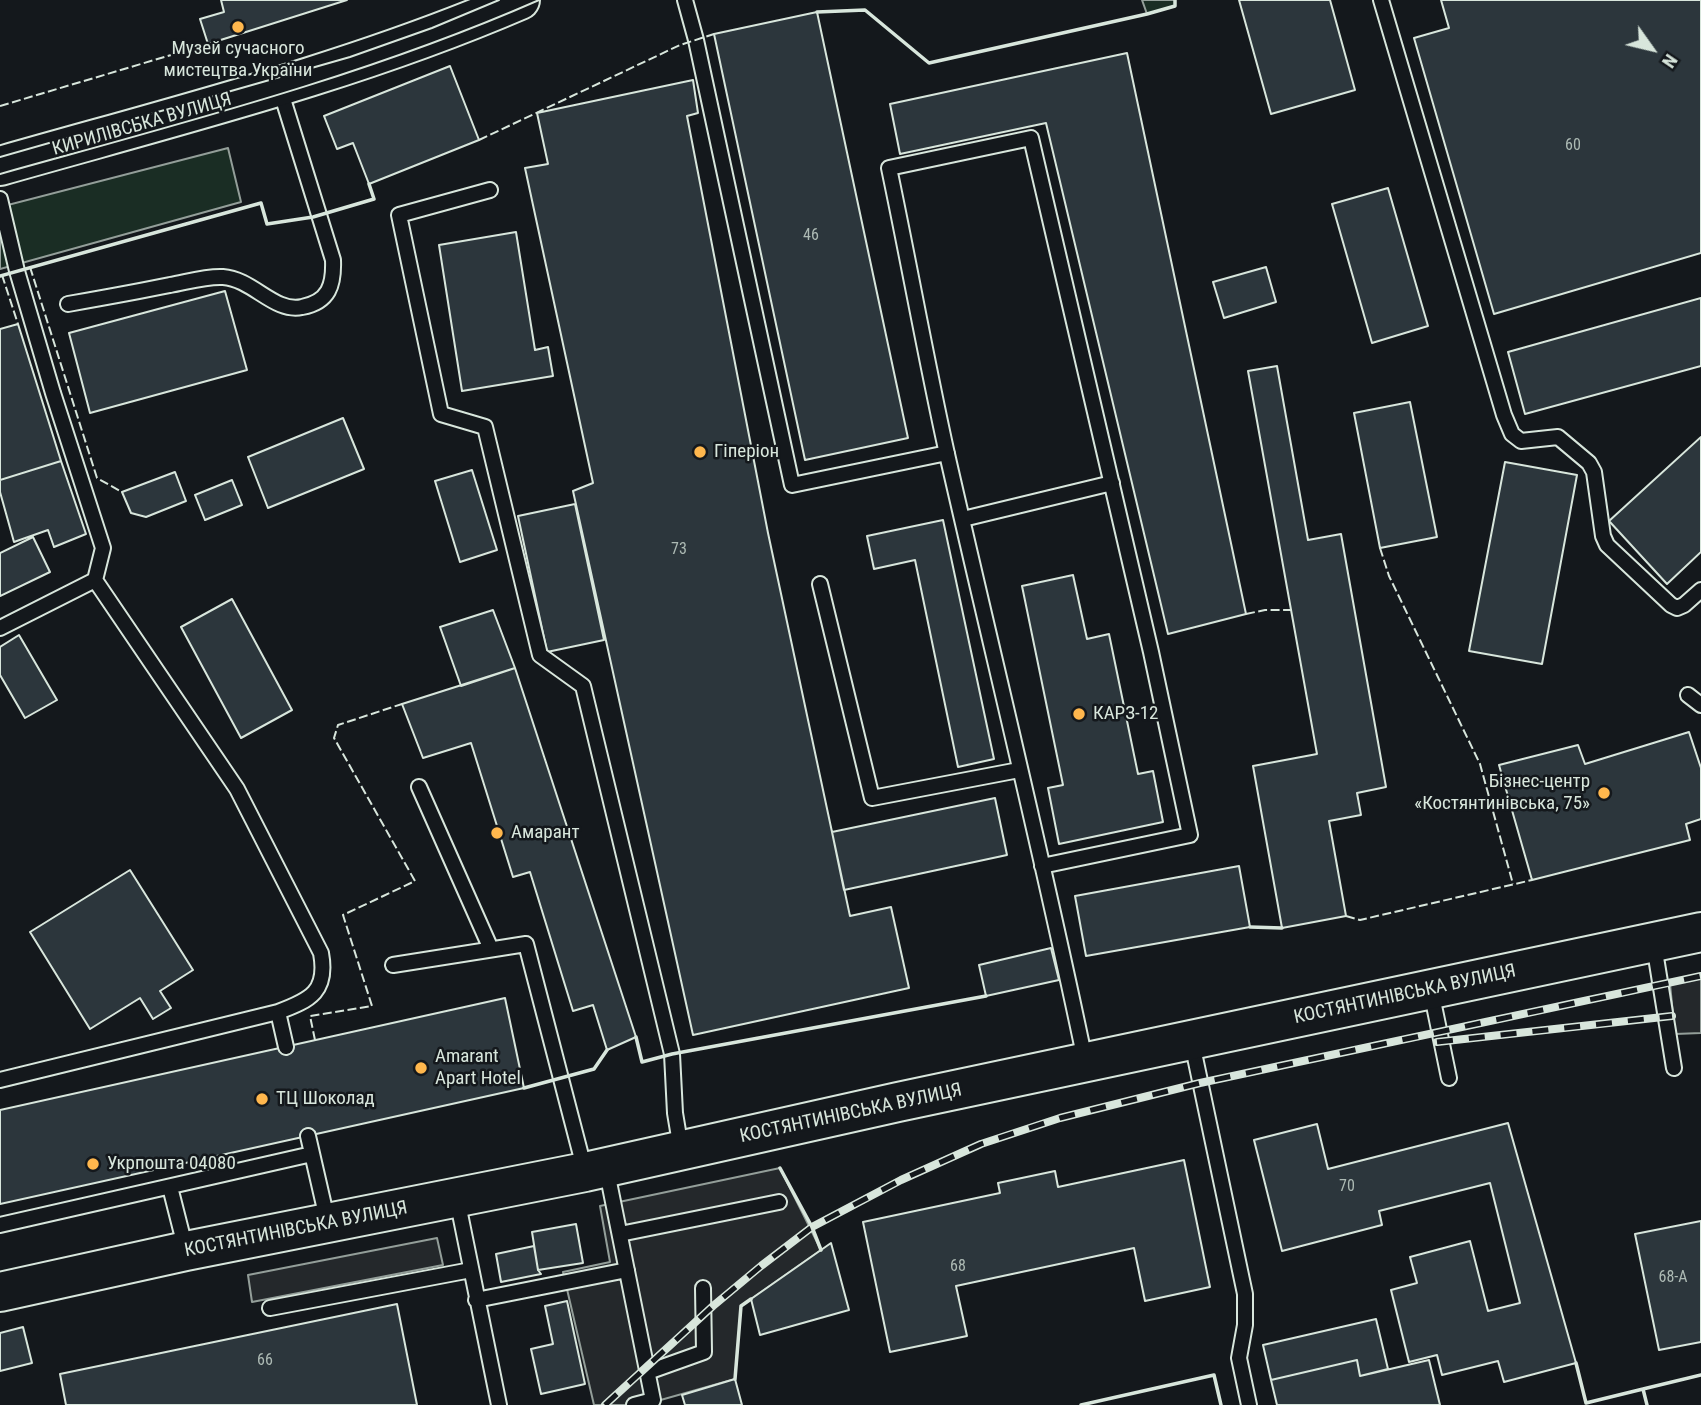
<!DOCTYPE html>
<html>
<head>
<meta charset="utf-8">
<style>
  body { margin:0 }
  #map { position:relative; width:1701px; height:1405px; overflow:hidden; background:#14181c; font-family:"Roboto Condensed",sans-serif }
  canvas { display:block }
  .north { position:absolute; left:1617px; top:14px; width:70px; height:70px; -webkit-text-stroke:5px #14181c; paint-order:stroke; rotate:124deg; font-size:19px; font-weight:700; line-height:28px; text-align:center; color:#d8e6dc }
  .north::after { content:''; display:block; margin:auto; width:24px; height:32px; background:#d8e6dc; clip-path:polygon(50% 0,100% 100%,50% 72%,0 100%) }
</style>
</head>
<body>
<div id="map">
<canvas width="1701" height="1405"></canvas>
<div class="north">N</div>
</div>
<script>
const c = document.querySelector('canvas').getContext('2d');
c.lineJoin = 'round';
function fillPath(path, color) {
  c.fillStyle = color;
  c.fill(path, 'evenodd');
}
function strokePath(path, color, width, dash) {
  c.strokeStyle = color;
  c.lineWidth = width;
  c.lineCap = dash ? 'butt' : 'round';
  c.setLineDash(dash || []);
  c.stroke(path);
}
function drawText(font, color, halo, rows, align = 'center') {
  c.font = font + ' "Roboto Condensed",sans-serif';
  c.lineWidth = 5;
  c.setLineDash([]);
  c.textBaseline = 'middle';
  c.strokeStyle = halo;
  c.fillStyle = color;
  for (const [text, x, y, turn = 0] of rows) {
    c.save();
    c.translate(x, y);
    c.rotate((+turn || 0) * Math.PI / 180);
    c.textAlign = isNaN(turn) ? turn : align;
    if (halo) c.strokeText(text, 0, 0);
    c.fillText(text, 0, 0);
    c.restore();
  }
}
const green = new Path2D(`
  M1142,0H1175V6L1147,14Z
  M228,148L241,202L0,269V207Z`);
const parking = new Path2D(`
  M1701,977V1033L1675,1034L1670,984Z
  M780,1168L821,1250L741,1306L735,1379L643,1405H594L563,1272L610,1262L600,1206Z
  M437,1238L443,1265L252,1302L248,1275Z`);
const building = new Path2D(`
  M221,0H347L208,44L200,19L224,12Z
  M1239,0H1330L1355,90L1271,114Z
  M1441,0H1701V253L1494,314L1414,38L1449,28Z
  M817,12L908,438L805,460L714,34Z
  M1127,53L1246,614L1168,634L1046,123L900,154L890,104Z
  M450,66L479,140L369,184L353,143L337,149L324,116Z
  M693,80L698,113L687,116L768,533L850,916L891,907L909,988L693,1035L573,491L593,483L525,168L548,164L537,113Z
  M1388,188L1428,326L1372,343L1332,204Z
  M516,232L535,350L548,347L553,376L462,391L439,245Z
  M1266,267L1276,302L1224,318L1213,282Z
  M225,291L247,370L90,413L69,333Z
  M1701,298V366L1525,414L1508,352Z
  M18,324L61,461L0,480V329Z
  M1277,366L1308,540L1341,534L1386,787L1357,793L1361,815L1329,821L1346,916L1282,928L1253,766L1317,754L1248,371Z
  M1410,402L1437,537L1380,548L1354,413Z
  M343,418L364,469L268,508L248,457Z
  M1701,437V552L1667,584L1609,521Z
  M61,461L86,534L54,547L48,530L14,542L0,492V480Z
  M1505,462L1577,475L1542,664L1469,651Z
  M472,470L497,550L460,562L435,481Z
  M175,472L186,501L146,517L131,513L122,492Z
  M232,480L242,505L205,520L195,495Z
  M575,504L604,640L547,652L518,516Z
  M943,520L994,759L958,767L915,560L874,569L867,536Z
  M33,537L50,572L0,596V553Z
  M1073,575L1087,639L1109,634L1138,774L1153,771L1163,822L1059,844L1048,788L1063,785L1022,586Z
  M232,599L292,710L241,738L181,627Z
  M493,610L515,668L461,686L440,627Z
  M19,635L57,700L25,718L0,675V647Z
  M515,668L636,1037L607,1050L593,1005L573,1011L530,872L513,877L471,743L423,758L402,704Z
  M1689,732L1701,768V819L1686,824L1690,840L1532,880L1499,765L1578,745L1585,764Z
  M995,798L1007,855L844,890L832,832Z
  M1239,866L1250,927L1086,956L1075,896Z
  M130,870L193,970L160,991L171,1008L153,1019L140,998L90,1029L30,932Z
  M1051,948L1059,980L986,996L979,965Z
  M505,998L524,1088L0,1204V1110Z
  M1508,1123L1576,1363L1504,1382L1498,1361L1442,1375L1437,1355L1409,1362L1391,1290L1417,1283L1410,1257L1470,1241L1488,1311L1520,1303L1490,1183L1379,1211L1382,1225L1282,1251L1254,1140L1317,1124L1328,1169Z
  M1184,1160L1210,1287L1145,1301L1134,1248L956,1286L967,1336L890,1352L863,1222L1000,1193L998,1183L1055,1171L1058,1187Z
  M1701,1221V1342L1659,1350L1635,1234Z
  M576,1224L583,1263L538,1270L532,1232Z
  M831,1243L849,1310L760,1335L751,1299Z
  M534,1246L538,1270L541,1274L501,1282L496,1254Z
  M567,1301L585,1384L541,1394L531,1349L553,1344L545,1306Z
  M397,1304L417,1405H66L60,1374Z
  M1376,1319L1388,1369L1360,1376L1357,1360L1271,1380L1263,1345Z
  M23,1327L32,1363L0,1371V1333Z
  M1357,1360L1360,1376L1429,1360L1440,1405H1277L1271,1380Z
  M735,1379L742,1405H685L682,1395Z`);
const lane = new Path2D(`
  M685,0L696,40L792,485L947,453
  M1381,0L1504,415L1512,434L1521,441L1558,437L1589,463L1594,472L1603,536L1607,545L1671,605L1677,608L1684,605L1701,590
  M490,190L399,215L441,414L485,427L540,655L583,686L672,1054L675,1113L681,1149
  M0,199L17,271L53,393L103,548L95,580L237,789L321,953C328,991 311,1000 278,1012L0,1080
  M68,304C102,298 136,292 170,285C187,282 206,276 223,277C253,279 274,313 302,307C329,302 334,285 333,260L279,86
  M963,519L1112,483
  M820,584L872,798L1019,770
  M0,628L95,580
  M1688,695L1701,705
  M419,787L491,949
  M1042,866L1190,835L1151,652L1031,138L889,168C909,263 926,359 947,454C993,656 1043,857 1085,1060
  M1654,945L1674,1068
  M393,965L526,944L585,1171
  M1431,991L1449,1078
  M278,1012L286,1047
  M1192,1043L1245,1294V1325L1239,1358L1249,1405
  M308,1136L328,1223
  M606,1167L653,1400L634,1405
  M170,1187L186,1250
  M457,1199L499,1405
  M0,1225L312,1154
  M620,1234L779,1202
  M476,1300L627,1270
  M270,1308L471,1270
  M648,1372L704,1352L703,1288`);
const secondary = new Path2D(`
  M0,166C175,116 353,72 520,0
  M0,1292L186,1251L585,1172L898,1102L1701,932`);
const tram = new Path2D(`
  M0,157L350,57L432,28L499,0
  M0,174C182,123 366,76 539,0`);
const rail = new Path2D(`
  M1437,1042L1672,1016
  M605,1405L713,1306L761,1266L812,1227L901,1180L981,1144L1060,1118L1200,1083L1701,976`);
const fence = new Path2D(`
  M0,106L208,44
  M479,140L680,45L714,34
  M30,267L97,478L122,492
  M2,275L18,324
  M1380,548L1389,576L1480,764L1513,884
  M1246,614L1265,610H1291
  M1346,916L1360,920L1532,880
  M315,1040L310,1016L372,1006L343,915L415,881L334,738L338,725L402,704`);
const wall = new Path2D(`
  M817,12L865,10L929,63L1147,14L1175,6V0
  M0,276L261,203L267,224L313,217L374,199L369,184
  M1250,927L1282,928
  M636,1037L642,1062L672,1054L986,996
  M524,1088L594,1069L607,1050
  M780,1168L812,1227L821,1250
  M1576,1363L1586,1403L1643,1389
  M735,1379L741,1306L751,1299
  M1081,1405L1214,1375L1221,1405
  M1647,1405L1643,1389L1701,1375`);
const markers = [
  [238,27,7,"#ffb74d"],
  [700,452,7,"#ffb74d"],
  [1079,714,7,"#ffb74d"],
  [1604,793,7,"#ffb74d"],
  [497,833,7,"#ffb74d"],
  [421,1068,7,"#ffb74d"],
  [262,1099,7,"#ffb74d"],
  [93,1164,7,"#ffb74d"]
];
const numberNames = [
  ["60",1573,146],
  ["46",811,236],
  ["73",679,550],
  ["70",1347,1187],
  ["68",958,1267],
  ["68-А",1673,1278],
  ["66",265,1361]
];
const poiNames = [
  ["Музей сучасного",238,49,"center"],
  ["мистецтва України",238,71,"center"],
  ["Гіперіон",714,452],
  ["КАРЗ-12",1093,714],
  ["Бізнес-центр",1590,782,"right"],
  ["«Костянтинівська, 75»",1590,804,"right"],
  ["Амарант",511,833],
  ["Amarant",435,1057],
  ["Apart Hotel",435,1079],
  ["ТЦ Шоколад",276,1099],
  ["Укрпошта 04080",107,1164]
];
const streetNames = [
  ["КИРИЛІВСЬКА ВУЛИЦЯ",142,125,-16],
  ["КОСТЯНТИНІВСЬКА ВУЛИЦЯ",1405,995,-12],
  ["КОСТЯНТИНІВСЬКА ВУЛИЦЯ",851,1114,-12],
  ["КОСТЯНТИНІВСЬКА ВУЛИЦЯ",296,1230,-11]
];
fillPath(green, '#1a2d24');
strokePath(green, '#939e99', 2);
fillPath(parking, '#24282b');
strokePath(parking, '#939e99', 2);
fillPath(building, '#2c363c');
strokePath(building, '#d8e6dc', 2);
strokePath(lane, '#d8e6dc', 18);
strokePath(secondary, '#d8e6dc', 42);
strokePath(lane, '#14181c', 14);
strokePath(secondary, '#14181c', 38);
strokePath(tram, '#d8e6dc', 2);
strokePath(rail, '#d8e6dc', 8);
strokePath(rail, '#14181c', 5, [16]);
strokePath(fence, '#d8e6dc', 2, [9, 3.5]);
strokePath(wall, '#d8e6dc', 3.5);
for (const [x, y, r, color] of markers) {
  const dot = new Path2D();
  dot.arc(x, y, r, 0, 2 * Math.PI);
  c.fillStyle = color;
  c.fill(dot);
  strokePath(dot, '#14181c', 2.5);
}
drawText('16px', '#adbab4', null, numberNames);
drawText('19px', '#d8e6dc', '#14181c', poiNames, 'left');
drawText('19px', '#d8e6dc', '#14181c', streetNames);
</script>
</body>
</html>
